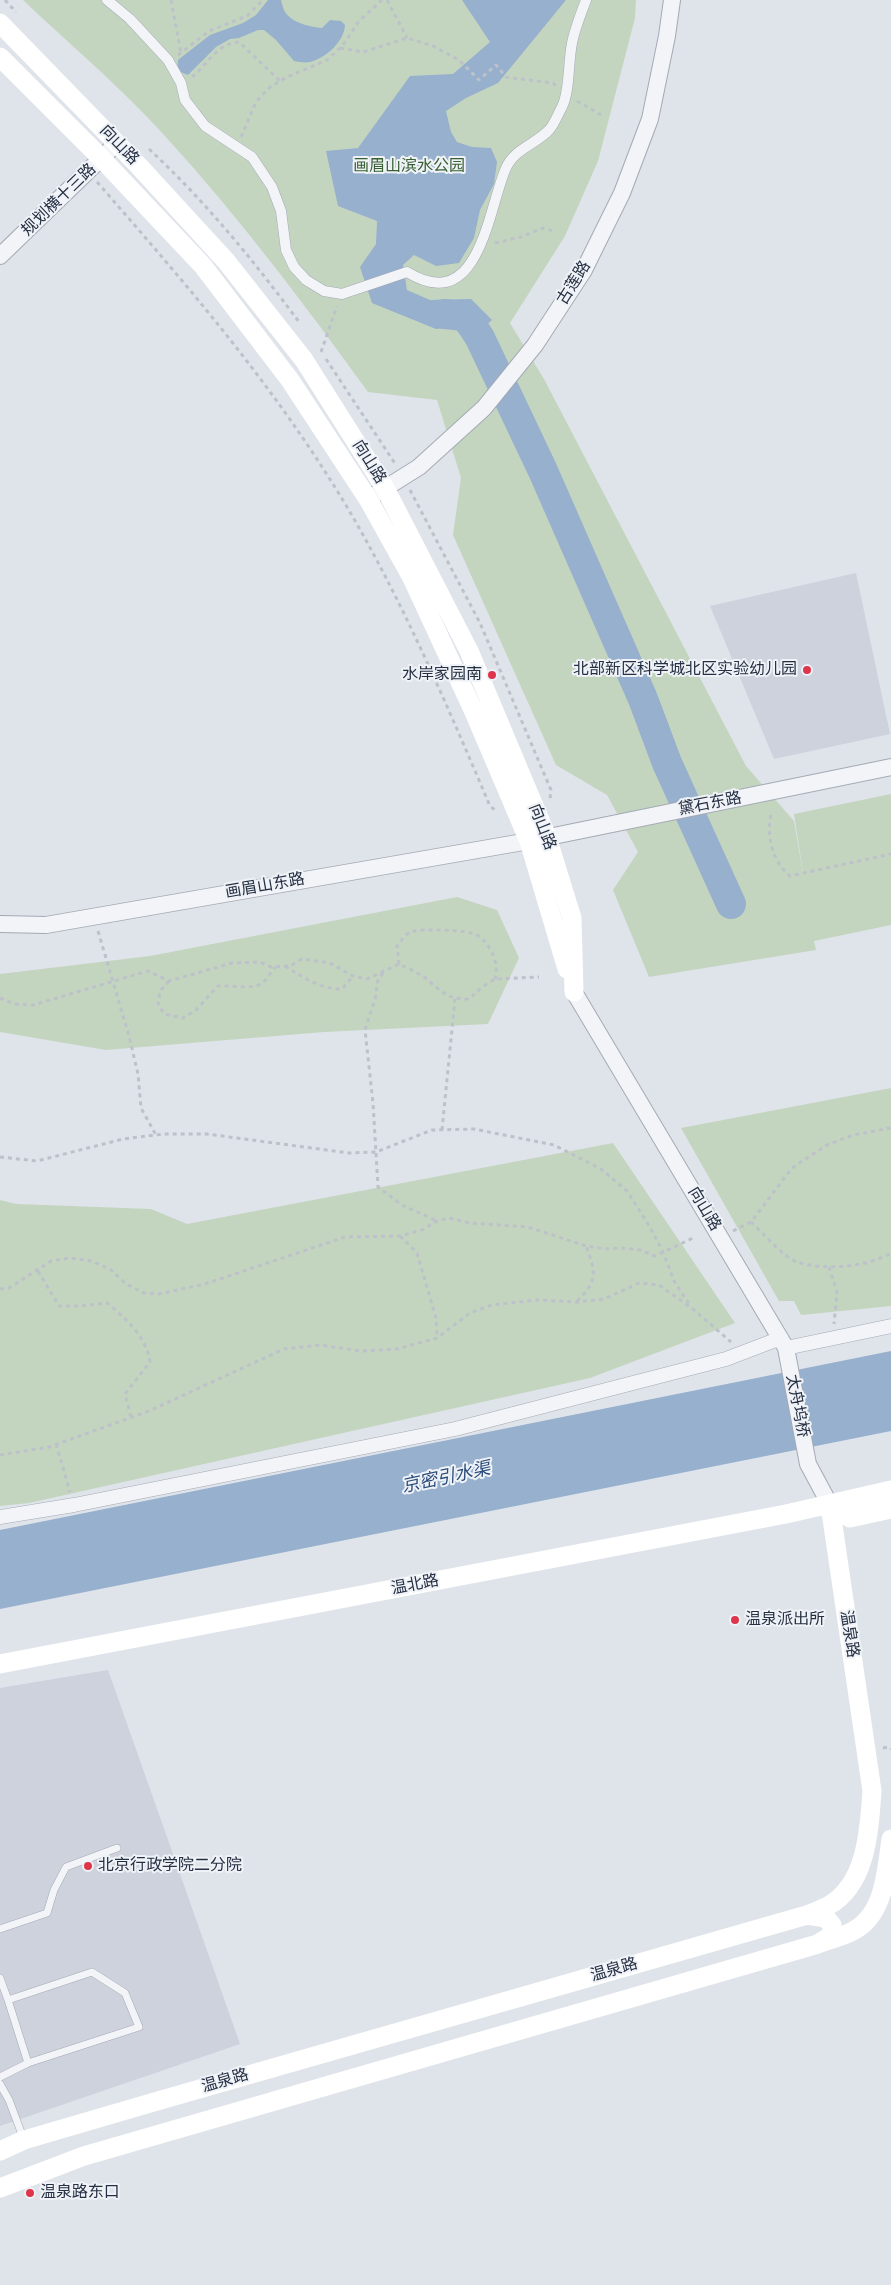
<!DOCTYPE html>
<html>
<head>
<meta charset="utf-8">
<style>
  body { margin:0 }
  canvas { display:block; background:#dfe3ea }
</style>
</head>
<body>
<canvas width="891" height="2285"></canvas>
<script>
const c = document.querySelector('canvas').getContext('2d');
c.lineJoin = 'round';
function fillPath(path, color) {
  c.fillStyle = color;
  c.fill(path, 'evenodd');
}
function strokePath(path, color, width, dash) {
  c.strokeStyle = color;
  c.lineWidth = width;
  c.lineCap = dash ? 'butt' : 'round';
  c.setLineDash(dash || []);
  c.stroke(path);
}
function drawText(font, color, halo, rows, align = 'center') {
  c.font = font + ' "Space Grotesk","Noto Sans SC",sans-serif';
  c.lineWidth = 4;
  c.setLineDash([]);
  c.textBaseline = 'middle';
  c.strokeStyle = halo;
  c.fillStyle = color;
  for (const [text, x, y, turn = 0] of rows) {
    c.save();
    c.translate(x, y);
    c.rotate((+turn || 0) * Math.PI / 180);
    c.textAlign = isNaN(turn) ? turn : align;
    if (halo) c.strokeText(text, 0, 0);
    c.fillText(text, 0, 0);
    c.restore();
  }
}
const built = new Path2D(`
  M856,573L890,734L774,759L710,606Z
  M108,1670L240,2044L0,2126V1688Z`);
const green = new Path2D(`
  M23,0H636L635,18L598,161L565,236L510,323L544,379L746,766L794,821L805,885L794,814L891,794V925L814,941L816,950L649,977L613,890L638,852L607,795L556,765L453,535L461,478L437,400L368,392C300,298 230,205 150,120C110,78 65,40 23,0Z
  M457,897L497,910L519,958L488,1024L324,1032L106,1050L0,1032V974L150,956Z
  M891,1088V1306L801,1315L794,1301H779L681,1128Z
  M613,1143L735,1323L590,1378L29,1503L0,1506V1200L16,1204L151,1209L187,1224Z`);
const water = new Path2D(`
  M268,0H281C282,3 283,9 285,12C292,23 311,27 322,28L330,20L341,21L345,25C344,42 326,58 310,62C305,63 299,62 294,61L276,40L264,30H258L239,38L230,39L216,47L188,75C179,72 177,69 178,60L210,35L243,23L256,15Z
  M462,0H566L498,83L466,98L446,111L451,132L457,142L472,147L491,148L497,162L494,184L480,210L474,238L459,263L436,266L414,255L403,265L407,290L430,300L471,299L492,320L466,342L454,327L436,329L372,303L360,267L376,244L377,221L338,206L326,151L358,148L410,76L453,74L490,42Z
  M891,1351V1431L0,1609V1530Z`);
const river = new Path2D(`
  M444,314L466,316L480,338L543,471L643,699L667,763L731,904`);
const path = new Path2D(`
  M5,0L16,12
  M171,0L181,53
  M387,0L407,38
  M340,48L363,52L407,38L433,46L459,60L479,80L496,65L506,77L553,83L556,86
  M178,55L209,31L247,16L263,0
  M192,77C207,65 217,43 239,42L280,81
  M577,101L603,116
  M241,137L256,102L270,87L285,78L327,60L343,45L359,21L382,0
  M149,149C205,201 254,261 299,322
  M97,182C188,286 276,388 347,507C403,602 447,705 490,806L497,812
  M495,243L521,237L543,228L556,232
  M321,352L337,306
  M326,359L396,465
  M410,490L480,623L551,790L550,799
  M771,815C766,837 773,862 790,876L891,854
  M98,931L129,1036L138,1074L141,1108L156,1135
  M399,964L397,946C401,941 405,934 411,932C419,928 470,930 477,935C490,943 500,964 495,979
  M285,966C304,978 320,989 342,989L353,976
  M383,973L378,980L375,999L365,1030L373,1103L378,1187L402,1205L437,1221
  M169,981L160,991L158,1003L164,1014L183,1018L196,1010L218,986C229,985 254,990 262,983C267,980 271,972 275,967
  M0,998L14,1004L33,1005L148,971L169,981L232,963L260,962L271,967L290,966L302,959L330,963L353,976L367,979L399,964C407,968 417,972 424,977C442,991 445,999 469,999L482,987L495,979L539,977
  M442,1130L455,999
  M0,1157L37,1161L123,1139L164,1134H207L349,1153L376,1152L432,1130L474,1129L554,1145L601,1169L627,1191L650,1227L663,1252L674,1281L691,1307
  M751,1222C763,1233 782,1256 797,1262C823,1271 868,1267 891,1253
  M733,1231L751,1222L792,1168L827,1145L853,1135L891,1128
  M400,1236L417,1253L436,1318L437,1337
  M829,1267L837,1292L834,1324
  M38,1271L59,1306H80L107,1303C125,1317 147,1338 150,1362L125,1394L131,1417
  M0,1289L9,1288L51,1261L70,1258L92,1261L111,1270L126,1284L144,1293L159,1294L205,1284L345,1237L400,1236L422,1230L437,1221L449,1218L470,1223L528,1227L586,1246L606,1249L622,1248L640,1250L655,1256L693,1238
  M577,1301C598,1281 596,1272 586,1246
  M56,1444L70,1492
  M0,1455L49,1447L149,1411L284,1349L320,1345L361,1351L397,1349L437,1338L470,1313L492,1305L537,1300L577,1302L604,1299L639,1283L659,1285L693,1309L731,1342
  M883,1748L889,1747L891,1749`);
const service = new Path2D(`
  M0,1929L47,1913L54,1890L66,1867L117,1848
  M0,1978L8,2000
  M0,2077L28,2063L139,2027L125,1993L92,1972L8,2000L28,2063
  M0,2084L9,2100L24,2140`);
const pedestrian = new Path2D(`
  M107,0L130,19L168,60L181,83L185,100L205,126L252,157L272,187L281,211L286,250L294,267L306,280L324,291L342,294L407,272C480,317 488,208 506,168C514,149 536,144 549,130C554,125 558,114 562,107C570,91 568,62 572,43C575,28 581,14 586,0`);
const minor = new Path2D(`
  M786,1348L891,1326
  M0,1517L74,1505L455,1429L726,1359L781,1338`);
const tertiary = new Path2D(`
  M0,256L117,143
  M368,499L419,467L484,408L535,345L584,270L622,193L650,119L667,36L672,0
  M0,924L46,925L529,841L891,767
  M574,992L786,1348L808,1464L830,1505`);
const secondary = new Path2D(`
  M0,23L137,164L226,261L304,360L385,488L469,651L547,837L572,918L574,992
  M0,57L102,159L203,266L290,380L368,499L412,578L474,712L529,841L567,969
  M830,1505L850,1518L891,1509
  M0,1664L786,1514L891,1490
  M807,1915L826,1918L832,1925V1935L819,1943
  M0,2151L24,2140L154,2102L807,1915C814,1912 822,1909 828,1906C867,1884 869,1831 872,1791L830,1505
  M0,2188L84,2156L818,1944C828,1940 841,1937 851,1932C885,1916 886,1872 891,1839`);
const markers = [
  [807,670,5,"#dd364b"],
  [492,675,5,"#dd364b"],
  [735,1620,5,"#dd364b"],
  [88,1866,5,"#dd364b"],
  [30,2193,5,"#dd364b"]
];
const streetNames = [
  ["向山路",119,145,46],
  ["规划横十三路",59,200,-44],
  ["古莲路",574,283,-58],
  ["向山路",369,462,58],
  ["黛石东路",710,804,-11],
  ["向山路",542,827,69],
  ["画眉山东路",265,886,-10],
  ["向山路",704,1209,59],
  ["太舟坞桥",797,1406,79],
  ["温北路",415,1585,-11],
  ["温泉路",849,1634,81],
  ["温泉路",614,1970,-16],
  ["温泉路",225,2081,-16]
];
const parkNames = [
  ["画眉山滨水公园",409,167]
];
const poiNames = [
  ["北部新区科学城北区实验幼儿园",797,670,"right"],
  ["水岸家园南",482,675,"right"],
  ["温泉派出所",745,1620],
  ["北京行政学院二分院",98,1866],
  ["温泉路东口",40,2193]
];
const waterNames = [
  ["京密引水渠",446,1478,-12]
];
fillPath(built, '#cdd2dc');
fillPath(green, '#c4d5bf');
fillPath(water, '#96b0ce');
strokePath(river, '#96b0ce', 30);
strokePath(service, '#a4aab5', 8);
strokePath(pedestrian, '#a4aab5', 11);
strokePath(minor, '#a4aab5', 15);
strokePath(tertiary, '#a4aab5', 18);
strokePath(path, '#bdc1c9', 3, [4, 4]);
strokePath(service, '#f2f4f8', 7);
strokePath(pedestrian, '#f2f4f8', 10);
strokePath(minor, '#f2f4f8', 14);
strokePath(tertiary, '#f2f4f8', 16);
strokePath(secondary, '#fff', 19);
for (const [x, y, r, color] of markers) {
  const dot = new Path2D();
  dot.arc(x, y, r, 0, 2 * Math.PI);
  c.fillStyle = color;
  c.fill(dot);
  strokePath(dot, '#eff2f7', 2);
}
drawText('16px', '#263043', '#eff2f7', streetNames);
drawText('16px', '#396032', '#eff2f7', parkNames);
drawText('16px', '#263043', '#eff2f7', poiNames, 'left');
drawText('italic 18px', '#2c4d7b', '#eff2f7', waterNames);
</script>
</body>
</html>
